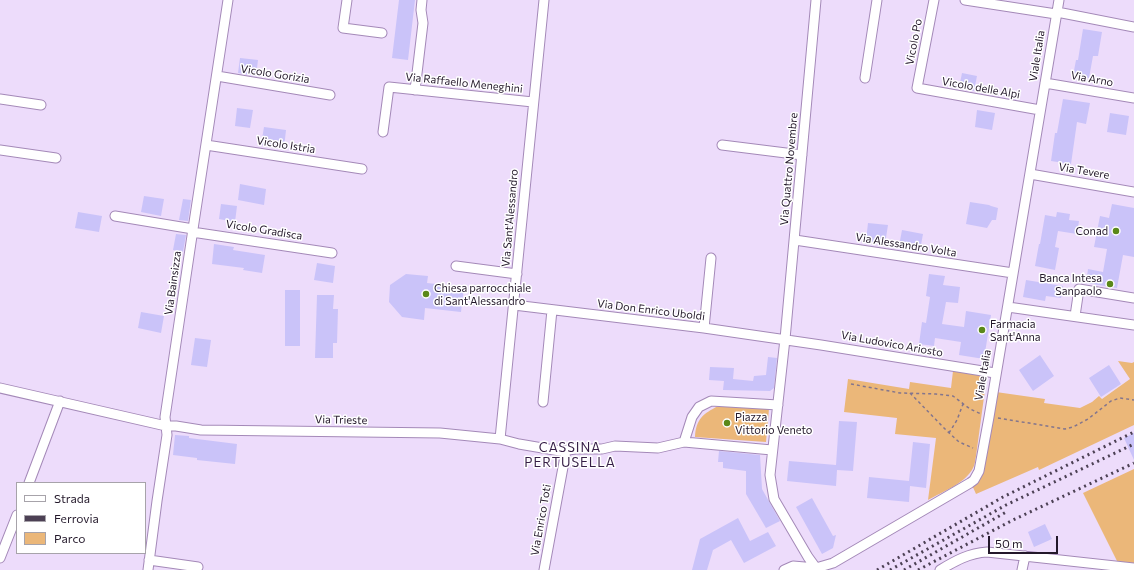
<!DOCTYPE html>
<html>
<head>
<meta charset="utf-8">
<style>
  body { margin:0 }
  #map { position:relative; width:1134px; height:570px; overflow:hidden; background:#eddcfb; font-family:Commissioner,sans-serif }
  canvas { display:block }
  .legend { position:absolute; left:16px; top:482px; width:130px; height:72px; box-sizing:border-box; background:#fff; border:1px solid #a7a3aa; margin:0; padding:5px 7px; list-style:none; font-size:12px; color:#23182a }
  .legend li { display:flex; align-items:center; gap:8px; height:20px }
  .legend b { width:20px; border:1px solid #a7a3aa }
  .scale { position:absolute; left:988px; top:536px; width:70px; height:18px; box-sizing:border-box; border:2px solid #23182a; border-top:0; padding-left:5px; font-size:12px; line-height:14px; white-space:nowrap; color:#23182a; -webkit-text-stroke:3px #fff; paint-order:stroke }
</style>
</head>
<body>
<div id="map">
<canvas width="1134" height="570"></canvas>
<ul class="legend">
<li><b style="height:5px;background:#fff"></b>Strada</li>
<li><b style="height:5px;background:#4c4054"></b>Ferrovia</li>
<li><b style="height:11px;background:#ebb779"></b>Parco</li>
</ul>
<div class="scale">50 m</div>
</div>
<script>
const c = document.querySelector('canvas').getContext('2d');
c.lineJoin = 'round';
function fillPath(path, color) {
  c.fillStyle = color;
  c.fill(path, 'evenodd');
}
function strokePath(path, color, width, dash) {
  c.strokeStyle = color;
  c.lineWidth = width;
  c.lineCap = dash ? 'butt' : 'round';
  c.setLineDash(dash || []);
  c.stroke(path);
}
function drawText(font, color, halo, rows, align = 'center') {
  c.font = font + ' Commissioner,sans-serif';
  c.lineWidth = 3;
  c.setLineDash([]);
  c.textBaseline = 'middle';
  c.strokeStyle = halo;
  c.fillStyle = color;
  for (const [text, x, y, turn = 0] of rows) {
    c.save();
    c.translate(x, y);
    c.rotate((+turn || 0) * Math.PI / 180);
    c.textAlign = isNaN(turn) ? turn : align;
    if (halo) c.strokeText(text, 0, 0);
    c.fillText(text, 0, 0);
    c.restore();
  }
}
const green = new Path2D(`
  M1118,361L1132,363L1134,362V425L1039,470L1038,467L976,494L972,485L996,392L1045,399L1044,403L1080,408L1092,402L1099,396L1102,399L1130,379Z
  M953,371L987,375L976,456C975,460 975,465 973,468C966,483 942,492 928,500L936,438L895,434L897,418L844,412L848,379L909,389L910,382L951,388Z
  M718,406L769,409L766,442L695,437C696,419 703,414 718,406Z
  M1134,469V565L1118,563L1083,493Z`);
const building = new Path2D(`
  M399,0H415L408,60L392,58Z
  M1083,29L1102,32L1098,56H1093L1089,78L1073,76L1076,60H1078Z
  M240,58L258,60L256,76L238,73Z
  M962,73L977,76L974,91L959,88Z
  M1063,99L1090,103L1086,124L1077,122L1071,164L1051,161L1055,133H1057Z
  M237,108L253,110L250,128L235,126Z
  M977,110L995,113L992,130L975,127Z
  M1110,113L1129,116L1126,135L1107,132Z
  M264,127L286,130L284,148L261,145Z
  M240,184L266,189L264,205L238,200Z
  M144,196L164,199L161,216L141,212Z
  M183,199L191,200L188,221L179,220Z
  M970,202L989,205L991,206L998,208L996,220H992L987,228L966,224Z
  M221,204L237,206L235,222L219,219Z
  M1112,204L1134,208V257L1123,255L1117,288L1086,283L1088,269L1103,272L1107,249L1094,247L1100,216L1109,218Z
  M78,212L102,216L99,232L75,228Z
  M1057,212L1070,214L1069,220L1079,221L1077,234L1058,231L1055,247L1059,248L1055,270L1035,266L1039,244H1040L1045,215L1056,217Z
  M868,223L888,225L885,244L866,241Z
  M902,230L923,234L920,250L899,246Z
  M176,234L186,235L183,252L173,250Z
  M214,244L234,247L233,250L265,255L262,273L243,270L244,268L212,264Z
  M317,263L335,266L333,283L314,280Z
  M406,274L428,276L427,283L464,287L461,312L425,308L424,320L402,317L389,302L390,285Z
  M929,274L945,276L943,285L960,287L958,303L946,302L942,324L964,327L966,311L991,315L984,359L959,355L961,342L935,338L934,346L919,344L922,322L926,323L930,297L926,296Z
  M1026,280L1063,286L1061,298L1046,296L1045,301L1023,297Z
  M285,290H300V346H285Z
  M317,295H334L333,309H338L337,343H333V358H315Z
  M141,312L164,316L161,333L138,328Z
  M195,338L211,340L207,367L191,365Z
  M1040,355L1054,376L1033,391L1019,370Z
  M768,357L777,358L774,388L770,391L723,390L724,381L709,380L710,367L734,368L733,379L753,381L754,376L766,375Z
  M1109,365L1121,384L1101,397L1089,378Z
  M839,421L857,422L853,471L837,470L836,486L787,481L789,461L836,465Z
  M1134,433V460L1124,438Z
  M175,435L189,436V438L237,444L235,464L197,460V458L173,455Z
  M913,442L930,444L926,488L910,486L909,502L867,498L869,477L909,481Z
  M719,451L760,455L762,489L780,521L766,528L746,494V471L723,468V462H718Z
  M812,498L833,536L836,535L833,548L822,554L796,507Z
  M738,518L750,541L768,532L776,546L744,563L731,540L713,550L707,570H692L700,539Z
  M1045,524L1052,539L1034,547L1028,532Z`);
const path = new Path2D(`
  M851,384L900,393L936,394L953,396L970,409L981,414
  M910,393L946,430L959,442L973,448
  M998,418L1065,429L1073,427L1088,419L1111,401L1120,398L1134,400
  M949,433L957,420L963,404`);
const minor = new Path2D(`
  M347,0L343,28L382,33
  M816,0L785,339L770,475L774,499L808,557L816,568
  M934,0L917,88L1040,110
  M965,0L1056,14
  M1057,12L1134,27
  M217,76L330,95
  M865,78L877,0
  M1045,83L1134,98
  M415,90L423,23L421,10L422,0
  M0,99L41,105
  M383,132L389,87L533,102
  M206,145L362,169
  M722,145L802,155
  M0,150L56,158
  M1030,174L1134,192
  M115,216L193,229
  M192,232L332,253
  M795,240L1013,273
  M456,266L517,274
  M514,305L704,328L821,345L995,373
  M1008,307L1134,325
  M1075,316L1079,289L1134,298
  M704,328L711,258
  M0,388L166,426H176L201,430L440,433L500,439L519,444L560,451L576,449H602L615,446L658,448L684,442L772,450
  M543,402L552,310
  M500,439L544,0
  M684,442L692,417L699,407L711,401L778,405
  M29,483L60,401
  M0,558L17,515
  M149,560L198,567
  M148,570L157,501L167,435L165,417L193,229L228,0
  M544,570L566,451
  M784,570L793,566L816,568L833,563L970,483L974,480L979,471L989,417L1059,0
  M940,570C955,561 969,553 987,552L1134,568
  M1022,570L1025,556`);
const rail = new Path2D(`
  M877,570L1003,497L1134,432
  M890,570L1006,505L1134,444
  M904,570L1008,511
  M918,570L1013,520L1134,463`);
const markers = [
  [1116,231,4,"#5a8819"],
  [1110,284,4,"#5a8819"],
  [426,294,4,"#5a8819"],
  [982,330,4,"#5a8819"],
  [727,423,4,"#5a8819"]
];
const streetNames = [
  ["Vicolo Po",914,42,-79],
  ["Viale Italia",1037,56,-81],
  ["Vicolo Gorizia",275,74,9],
  ["Via Arno",1092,79,10],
  ["Via Raffaello Meneghini",464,83,6],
  ["Vicolo delle Alpi",981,88,10],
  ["Vicolo Istria",286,145,9],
  ["Via Quattro Novembre",789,169,-85],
  ["Via Tevere",1084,171,10],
  ["Via Sant'Alessandro",510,218,-85],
  ["Vicolo Gradisca",264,230,9],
  ["Via Alessandro Volta",906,245,9],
  ["Via Bainsizza",173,283,-82],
  ["Via Don Enrico Uboldi",651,310,7],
  ["Via Ludovico Ariosto",892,344,10],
  ["Viale Italia",983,375,-80],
  ["Via Trieste",341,420,1],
  ["Via Enrico Toti",541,520,-80]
];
const poiNames = [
  ["Conad",1108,231,"right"],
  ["Banca Intesa",1102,278,"right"],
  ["Sanpaolo",1102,291,"right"],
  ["Chiesa parrocchiale",434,288],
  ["di Sant'Alessandro",434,301],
  ["Farmacia",990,324],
  ["Sant'Anna",990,337],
  ["Piazza",735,417],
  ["Vittorio Veneto",735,430]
];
const quarterNames = [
  ["CASSINA",570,448],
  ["PERTUSELLA",570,463]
];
fillPath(green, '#ebb779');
fillPath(building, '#cac3f9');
strokePath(minor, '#a489b8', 11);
strokePath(path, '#83758d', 1.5, [3, 3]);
strokePath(minor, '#fff', 9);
strokePath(rail, '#4c4054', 3, [2, 4]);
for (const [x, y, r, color] of markers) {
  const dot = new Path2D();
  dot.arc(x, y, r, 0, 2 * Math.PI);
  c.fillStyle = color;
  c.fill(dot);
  strokePath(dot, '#fff', 1.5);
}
drawText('11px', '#23182a', '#fff', streetNames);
drawText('11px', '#23182a', '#fff', poiNames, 'left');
c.letterSpacing = '1px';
drawText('13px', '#361e46', '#fff', quarterNames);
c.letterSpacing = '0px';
</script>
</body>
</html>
